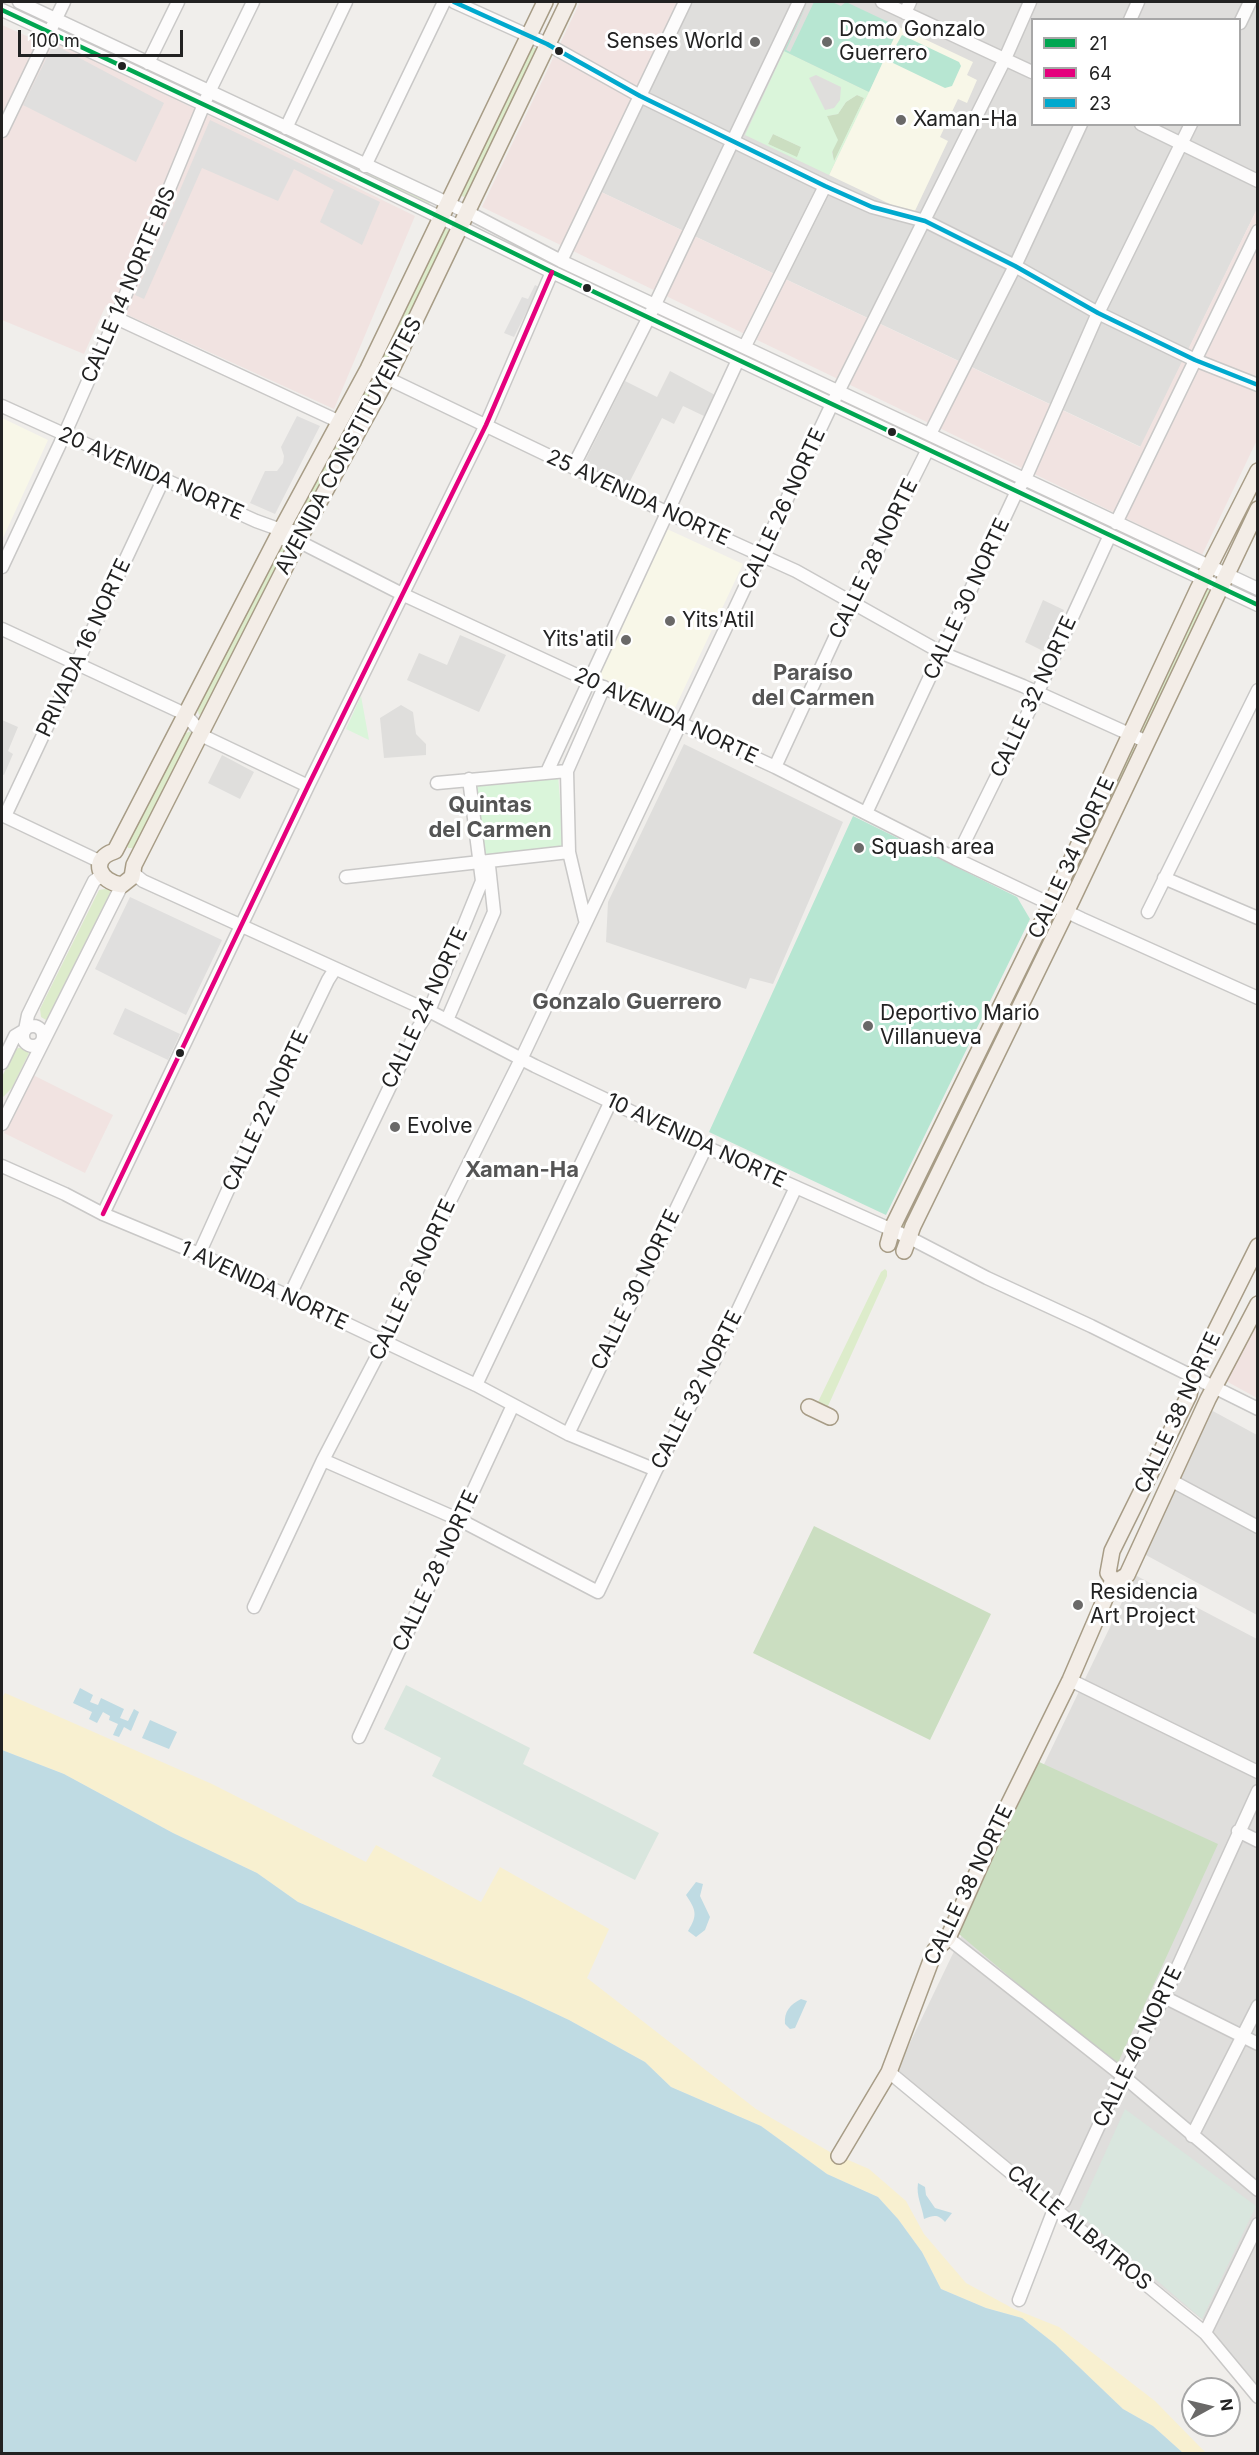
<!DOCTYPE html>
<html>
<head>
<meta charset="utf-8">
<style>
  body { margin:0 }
  #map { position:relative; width:1259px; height:2455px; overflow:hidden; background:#f0eeeb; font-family:Inter,sans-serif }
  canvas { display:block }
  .frame { position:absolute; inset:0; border:3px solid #222; pointer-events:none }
  .legend { position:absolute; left:1031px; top:18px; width:210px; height:108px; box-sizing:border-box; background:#fff; border:2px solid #a7a7a7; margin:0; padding:8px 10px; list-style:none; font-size:18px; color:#222 }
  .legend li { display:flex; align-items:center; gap:12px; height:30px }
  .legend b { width:30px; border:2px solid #a7a7a7 }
  .north { position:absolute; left:1181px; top:2377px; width:60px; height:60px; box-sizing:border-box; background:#fff; border:2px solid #a7a7a7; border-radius:50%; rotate:82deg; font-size:16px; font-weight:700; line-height:24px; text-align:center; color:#222 }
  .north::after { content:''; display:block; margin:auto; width:21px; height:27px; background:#6a6968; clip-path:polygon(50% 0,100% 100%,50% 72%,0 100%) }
  .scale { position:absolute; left:18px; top:30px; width:165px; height:27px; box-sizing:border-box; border:3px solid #222; border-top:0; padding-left:8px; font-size:18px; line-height:21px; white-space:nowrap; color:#222; -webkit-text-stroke:4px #fff; paint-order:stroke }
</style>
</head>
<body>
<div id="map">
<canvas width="1259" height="2455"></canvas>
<div class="frame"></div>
<ul class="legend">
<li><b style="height:8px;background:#00a651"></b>21</li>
<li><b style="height:8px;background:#e5007d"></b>64</li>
<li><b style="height:8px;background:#00a9ce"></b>23</li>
</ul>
<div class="north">N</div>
<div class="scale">100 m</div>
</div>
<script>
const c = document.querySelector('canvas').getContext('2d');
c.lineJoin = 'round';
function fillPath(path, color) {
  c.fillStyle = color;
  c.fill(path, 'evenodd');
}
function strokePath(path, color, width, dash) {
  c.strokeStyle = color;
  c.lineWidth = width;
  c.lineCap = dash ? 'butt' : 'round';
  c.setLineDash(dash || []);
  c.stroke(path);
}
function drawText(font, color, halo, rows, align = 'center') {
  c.font = font + ' Inter,sans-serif';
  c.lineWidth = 6;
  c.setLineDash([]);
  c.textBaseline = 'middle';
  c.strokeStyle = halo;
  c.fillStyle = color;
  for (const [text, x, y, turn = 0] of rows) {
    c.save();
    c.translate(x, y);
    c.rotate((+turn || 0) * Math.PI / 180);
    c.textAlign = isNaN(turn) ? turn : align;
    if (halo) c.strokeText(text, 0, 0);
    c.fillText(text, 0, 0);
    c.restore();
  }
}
const residential = new Path2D(`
  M689,2H1257V209L1141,447L599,191ZM1032,20H1240V124H1032Z
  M670,371L715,395L704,416L683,406L674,424L662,418L626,489L582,467L625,381L657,397Z
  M1043,600L1064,610L1045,652L1025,642Z
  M460,635L506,655L479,712L407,680L419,653L447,665Z
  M401,705L413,712L416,734L426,744V755L384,758L380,718Z
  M2,720L18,727L8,751L13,754L4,775L2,774Z
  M684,744L843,822L773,984L750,978L746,989L606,942L608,902Z
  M222,755L254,772L240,799L208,783Z
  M1211,1410L1257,1435V1615L1144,1554Z
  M1135,1575L1257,1639V2387L1205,2322L895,2074Z`);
const commercial = new Path2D(`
  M580,2H689L599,191L1140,447L1257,209V440L1202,555L482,207Z
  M2,25L49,46L58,42L415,216L334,409L106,305L84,354L2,320Z
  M33,1075L113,1115L85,1173L4,1133Z
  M1257,1317V1398L1226,1381Z`);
const education = new Path2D(`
  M899,27L973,62L967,75L977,80L967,103L958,99L940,137L948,141L913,215L829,175Z
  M2,418L48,440L2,540Z
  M667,529L743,564L673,712L598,676Z`);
const grass = new Path2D(`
  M531,47L536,48L537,52L467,195L463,197L460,193Z
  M224,105L431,202L429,204Z
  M448,228V234L389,365L383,366L381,361L443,229Z
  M373,381L376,387L299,526L294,527L292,522L369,383Z
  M286,544L287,550L206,710L199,715L197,707L280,546Z
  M1207,585L1212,587L1185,649L1144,733H1141L1140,730L1181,647Z
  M191,731L190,741L133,848H128L127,845L184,734Z
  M1134,747L1135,752L1066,898L1063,900L1062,897L1131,748Z
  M105,889L110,890V897L53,1013L46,1020L41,1017L40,1009L99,890Z
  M1055,914L1057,916L987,1059L984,1057L1052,915Z
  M22,1047L29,1053L12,1088L2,1098V1077L15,1049Z
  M978,1068L981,1073L903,1232L899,1230Z
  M885,1269L887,1271V1276L828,1406L818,1402L881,1272Z`);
const forest = new Path2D(`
  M857,95L864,98L834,162L827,116L838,114L846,102Z
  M773,134L801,147L797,158L768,144Z
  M814,1526L991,1614L930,1740L753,1653Z
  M1037,1761L1218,1844L1116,2067L959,1934Z`);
const wetland = new Path2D(`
  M406,1685L530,1748L523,1764L659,1833L635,1880L432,1776L441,1758L384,1729Z
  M1125,2109L1256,2206L1202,2319L1078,2213Z`);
const sand = new Path2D(`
  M5,1693L212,1784L366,1862L376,1845L481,1902L500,1867L609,1929L587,1978L756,2109L830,2152L869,2169L906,2201L924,2234L966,2283L1014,2309L1059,2327L1155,2401L1206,2453H1183L1153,2426L1123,2409L1055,2344L1022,2318L986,2308L941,2289L922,2252L898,2219L878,2197L827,2174L761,2126L671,2087L645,2062L569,2020L518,1996L298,1902L257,1873L173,1833L64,1774L2,1750V1698Z`);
const park = new Path2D(`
  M784,51L869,92L829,175L745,135ZM816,75L841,87L840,100L834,108L825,110L809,78ZM857,95L864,98L834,161L832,152L838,140L827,116L838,114L846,102ZM773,134L801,147L797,157L768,144Z
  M361,696L369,740L346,729Z
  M558,775L564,848L484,858L476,782Z`);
const pitch = new Path2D(`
  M808,2L786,50L790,52L814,2H832L841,6L846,2L899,27L869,92L784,51Z
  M902,35L959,62L961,66L952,86L945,88L893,63L890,56Z
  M853,816L1017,897L1030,919L886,1215L709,1132Z`);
const parking = new Path2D(`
  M57,46L164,103L136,162L23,105L51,49Z
  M210,120L380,202L362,245L320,222L334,190L294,169L278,201L202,168L144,299L135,295Z
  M535,285L539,287L514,337L504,333L522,297L528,299Z
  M297,416L320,426L275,514L250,503L265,471H277L283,463L284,456L281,447Z
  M130,897L222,940L186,1015L95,969Z
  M125,1008L180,1034L168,1060L113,1034Z`);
const water = new Path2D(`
  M80,1688L93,1695L90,1702L98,1705L101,1698L124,1709L120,1718L128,1721L134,1709L139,1712L131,1731L124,1727L119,1737L113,1735L118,1724L109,1720L110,1716L103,1712L97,1723L89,1719L92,1712L73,1703Z
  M150,1720L177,1732L169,1749L142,1738Z
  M2,1750L64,1774L173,1833L257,1873L298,1902L518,1996L569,2020L645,2062L671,2087L761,2126L827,2174L878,2197L898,2219L922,2252L941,2289L986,2308L1022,2318L1055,2344L1123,2409L1153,2426L1183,2453H2Z
  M696,1882L703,1884L700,1896L710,1917L705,1930L696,1937L688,1931C698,1915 696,1910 686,1895Z
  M801,1999L807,2001L795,2028L790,2029L785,2024C784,2011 790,2005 801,1999Z
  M918,2183L925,2187L926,2195L935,2208L952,2213L945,2222C938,2214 934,2215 924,2219C922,2205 916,2197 918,2183Z`);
const minor = new Path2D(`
  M19,2L473,215L561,261L1258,589
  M454,2L547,44L640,96L825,186L872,207L925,221L1015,266L1098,313L1195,360L1258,385
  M882,2L1032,72
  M2,10C186,96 370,182 552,272L1258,605
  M905,13L910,2
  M1130,20L1138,2
  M1240,23L1250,2
  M148,63L178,2
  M1141,124L1258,181
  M286,128L346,2
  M2,131L64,2
  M365,166L444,2
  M561,261L685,2
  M116,318L340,422
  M745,346L825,186
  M368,369L668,513L796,571L942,653L1023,686L1147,742
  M2,406L256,521L281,530L303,532
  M930,434L1015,266L1081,124
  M573,467L649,317L799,2
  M1116,523L1258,231
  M277,538L298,541L404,595L775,767L956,859L1082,919L1258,998
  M2,567L66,431L116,318L209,92L253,2
  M2,629L185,714L205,737L308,786
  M775,767L851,603L928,449
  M547,772L738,360
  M437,783L567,771
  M866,813L1017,491L1025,479L1098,313L1191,124
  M2,815L101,862
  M5,816L163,480
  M956,859L1030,709L1110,535
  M133,873L143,881L429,1011L535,1066L706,1147L908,1237L987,1278L1091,1326L1258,1409
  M346,877L569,852
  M1164,878L1258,918
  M1148,912L1258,690
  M585,920L569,852L567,771L604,687
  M447,1020L494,912L489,866
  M23 1036a10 10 0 1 1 20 0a10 10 0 1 1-20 0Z
  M2,1063L15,1036L25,1030L28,1015L87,895L94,881L101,876
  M2,1124L122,885
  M2,1166L65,1194L103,1214L199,1254L476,1385L568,1434L656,1470
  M103,1214L308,786L486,425L552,272
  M199,1254L251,1139L328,980L335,969
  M289,1297L418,1028L429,1011L482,881L469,779
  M476,1385L611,1101
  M568,1434L706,1147
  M323,1460L460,1520L598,1592L656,1470L714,1361L796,1187
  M1172,1481L1258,1527
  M254,1607L323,1460L384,1343L437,1227L525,1051L832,404L1004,61L1030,2
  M1070,1680L1258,1772
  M359,1737L513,1405
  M1238,1831L1258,1841
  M948,1938L1123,2076L1258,2190
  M1164,1997L1258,2044
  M889,2072L1205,2333L1258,2397
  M1192,2136L1258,2006
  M1019,2300L1055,2207L1064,2201L1113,2095L1164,1997L1258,1791
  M1205,2333L1258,2224`);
const major = new Path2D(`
  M545,2L368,369L281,530L115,851C89,859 99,882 122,885L132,877L134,865L306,526L388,377L568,2
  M888,1244L893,1226L1051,904L1198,589L1258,471
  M904,1251L913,1226L1072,900L1258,509
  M809,1407L830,1417
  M1113,1580L1108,1573L1112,1551L1189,1395L1193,1376L1258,1246
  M1113,1580H1119L1127,1575L1208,1399L1258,1304
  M839,2156L889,2072L935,1950L948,1938L996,1830L1070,1680L1113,1580`);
const bus1 = new Path2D(`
  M2,10C186,96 370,182 552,272L1258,605`);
const bus2 = new Path2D(`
  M103,1214L308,786L486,425L552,272`);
const bus3 = new Path2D(`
  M454,2L547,44L640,96L825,186L872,207L925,221L1015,266L1098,313L1195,360L1258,385`);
const markers = [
  [755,42,6,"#6a6968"],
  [827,42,6,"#6a6968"],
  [559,51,5,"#222"],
  [122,66,5,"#222"],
  [901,120,6,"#6a6968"],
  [587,288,5,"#222"],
  [892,432,5,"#222"],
  [670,621,6,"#6a6968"],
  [626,640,6,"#6a6968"],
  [859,848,6,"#6a6968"],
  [868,1026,6,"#6a6968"],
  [180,1053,5,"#222"],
  [395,1127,6,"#6a6968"],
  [1078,1605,6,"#6a6968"]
];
const poiNames = [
  ["Domo Gonzalo",839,30],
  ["Guerrero",839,54],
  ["Senses World",743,42,"right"],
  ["Xaman-Ha",913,120],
  ["Yits'Atil",682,621],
  ["Yits'atil",614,640,"right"],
  ["Squash area",871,848],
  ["Deportivo Mario",880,1014],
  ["Villanueva",880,1038],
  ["Evolve",407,1127],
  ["Residencia",1090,1593],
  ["Art Project",1090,1617]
];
const streetNames = [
  ["CALLE 14 NORTE BIS",129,285,-67],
  ["AVENIDA CONSTITUYENTES",349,446,-62],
  ["20 AVENIDA NORTE",151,474,24],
  ["25 AVENIDA NORTE",638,498,25],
  ["CALLE 26 NORTE",783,509,-65],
  ["CALLE 28 NORTE",874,559,-64],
  ["CALLE 30 NORTE",967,599,-65],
  ["PRIVADA 16 NORTE",84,648,-65],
  ["CALLE 32 NORTE",1034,697,-65],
  ["20 AVENIDA NORTE",666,716,25],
  ["CALLE 34 NORTE",1072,858,-65],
  ["CALLE 24 NORTE",425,1008,-65],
  ["CALLE 22 NORTE",266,1111,-65],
  ["10 AVENIDA NORTE",696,1141,25],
  ["CALLE 26 NORTE",413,1280,-65],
  ["1 AVENIDA NORTE",264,1286,25],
  ["CALLE 30 NORTE",636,1290,-64],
  ["CALLE 32 NORTE",697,1390,-63],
  ["CALLE 38 NORTE",1178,1413,-65],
  ["CALLE 28 NORTE",436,1571,-65],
  ["CALLE 38 NORTE",969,1885,-64],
  ["CALLE 40 NORTE",1138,2047,-64],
  ["CALLE ALBATROS",1079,2228,40]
];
const neighbourhoodNames = [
  ["Paraíso",813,673],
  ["del Carmen",813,698],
  ["Quintas",490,805],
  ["del Carmen",490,830],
  ["Gonzalo Guerrero",627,1002],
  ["Xaman-Ha",522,1170]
];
fillPath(residential, '#dfdedc');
fillPath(commercial, '#f1e3e1');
fillPath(education, '#f8f7e8');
fillPath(grass, '#ddeccb');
fillPath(forest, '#cbdec1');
fillPath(wetland, '#d9e6de');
fillPath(sand, '#f8f0d0');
fillPath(park, '#daf5da');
fillPath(pitch, '#b7e6d2');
fillPath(parking, '#e0dfde');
fillPath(water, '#bfdbe3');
strokePath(minor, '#c9c8c7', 15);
strokePath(major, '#a79c86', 18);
strokePath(minor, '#fdfcfc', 12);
strokePath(major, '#f3ede7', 15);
strokePath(bus1, '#00a651', 4.5);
strokePath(bus2, '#e5007d', 4.5);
strokePath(bus3, '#00a9ce', 4.5);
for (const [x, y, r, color] of markers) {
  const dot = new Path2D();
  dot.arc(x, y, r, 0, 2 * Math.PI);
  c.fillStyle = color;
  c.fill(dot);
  strokePath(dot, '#fff', 2);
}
drawText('21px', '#222', '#fff', poiNames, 'left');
drawText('21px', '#222', '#fff', streetNames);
drawText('bold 22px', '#555', '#fff', neighbourhoodNames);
</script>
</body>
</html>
